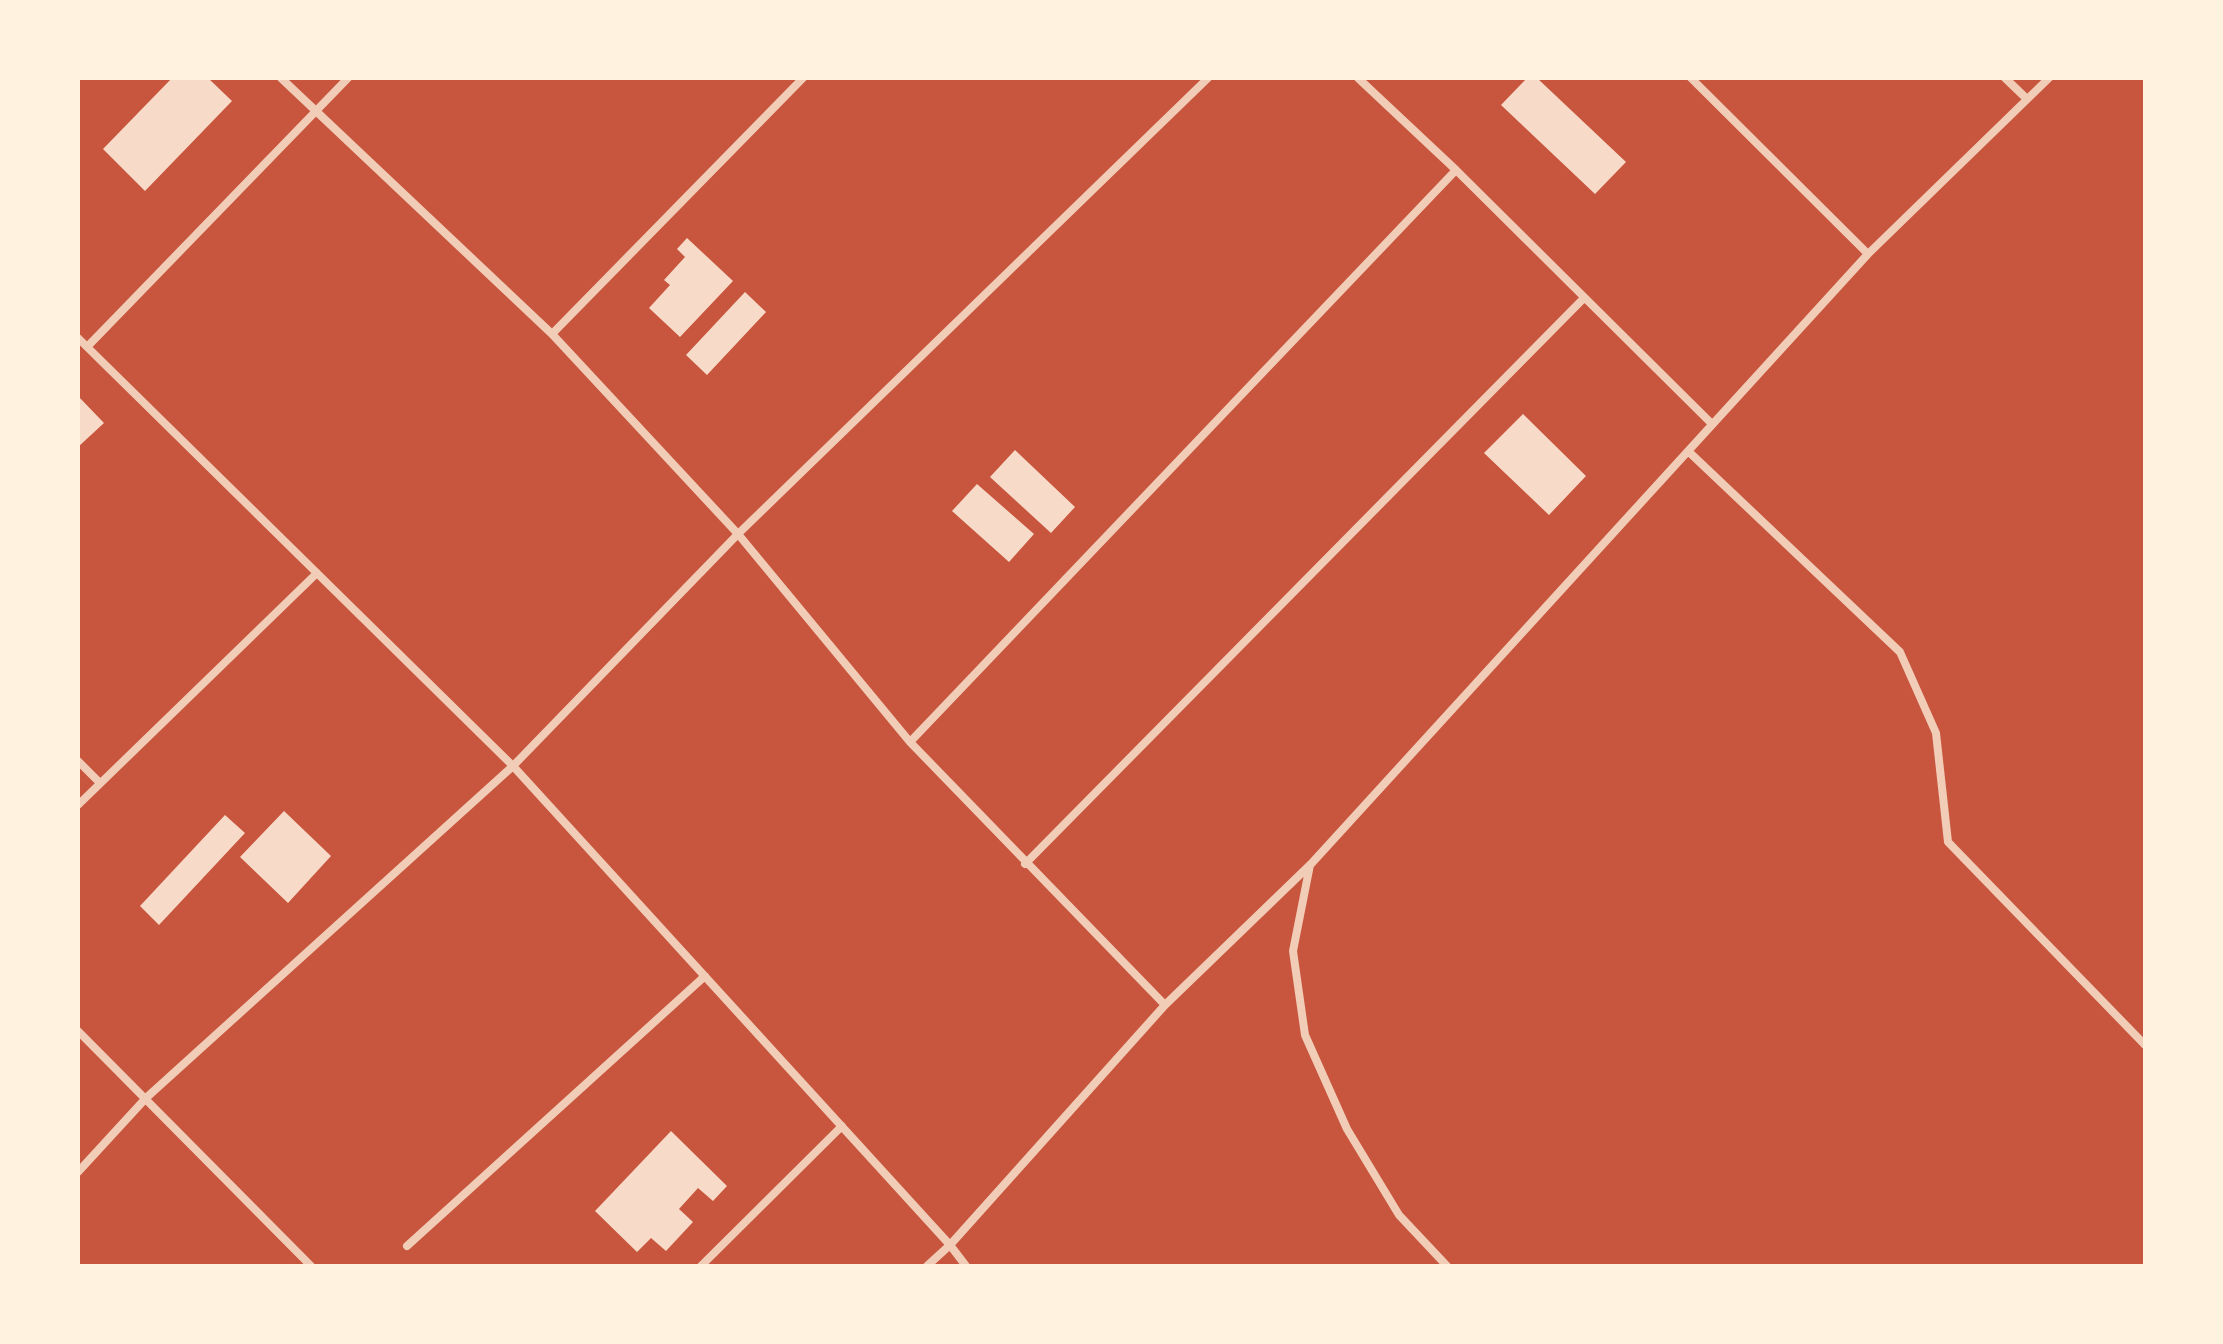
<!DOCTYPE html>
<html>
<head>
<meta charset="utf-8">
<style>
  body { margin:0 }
  #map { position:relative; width:2223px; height:1344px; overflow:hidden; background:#c8553d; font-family:Commissioner,sans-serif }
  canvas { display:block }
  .frame { position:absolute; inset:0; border:80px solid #fff3e0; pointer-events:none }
</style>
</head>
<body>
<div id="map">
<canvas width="2223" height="1344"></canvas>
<div class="frame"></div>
</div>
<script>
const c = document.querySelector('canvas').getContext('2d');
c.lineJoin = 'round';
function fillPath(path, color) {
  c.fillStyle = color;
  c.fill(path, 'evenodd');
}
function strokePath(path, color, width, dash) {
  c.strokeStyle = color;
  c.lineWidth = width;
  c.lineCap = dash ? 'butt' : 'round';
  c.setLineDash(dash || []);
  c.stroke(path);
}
const building = new Path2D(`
  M172,78H208L232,101L145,191L103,149Z
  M1527,78H1537L1626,162L1595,194L1501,105Z
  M687,238L733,281L680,337L649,308L670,285L664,280L685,257L677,249Z
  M745,292L766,312L707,375L686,355Z
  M78,396L104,423L78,447Z
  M1523,414L1586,476L1549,515L1484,453Z
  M1015,450L1075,507L1051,533L990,477Z
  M977,484L1034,534L1009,562L952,511Z
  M284,811L331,856L288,903L240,857Z
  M225,815L245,833L159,925L140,906Z
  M671,1131L727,1186L713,1201L698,1188L679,1209L693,1222L666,1251L651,1238L637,1252L595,1211Z`);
const minor = new Path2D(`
  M281,78L552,334L738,534L910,742L1165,1005
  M1358,78L1456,170L1712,424
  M1691,78L1868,254
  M2005,78L2027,99
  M552,334L803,78
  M78,338L513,766L950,1245L966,1266
  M87,347L348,78
  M1688,451L1900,652L1936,733L1948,842L2145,1045
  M910,742L1456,170
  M78,761L100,783
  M78,805L317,573
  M1025,864L1584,298
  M1310,865L1293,951L1305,1035L1347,1129L1399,1215L1447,1266
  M78,1031L311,1266
  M78,1172L146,1098L513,766L738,534L1208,78
  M407,1246L705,976
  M701,1266L842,1126
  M927,1266L950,1245L1165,1005L1311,864L1868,254L2049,78`);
fillPath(building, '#f7dbc8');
strokePath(minor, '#f1ccb7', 8);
</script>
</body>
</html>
